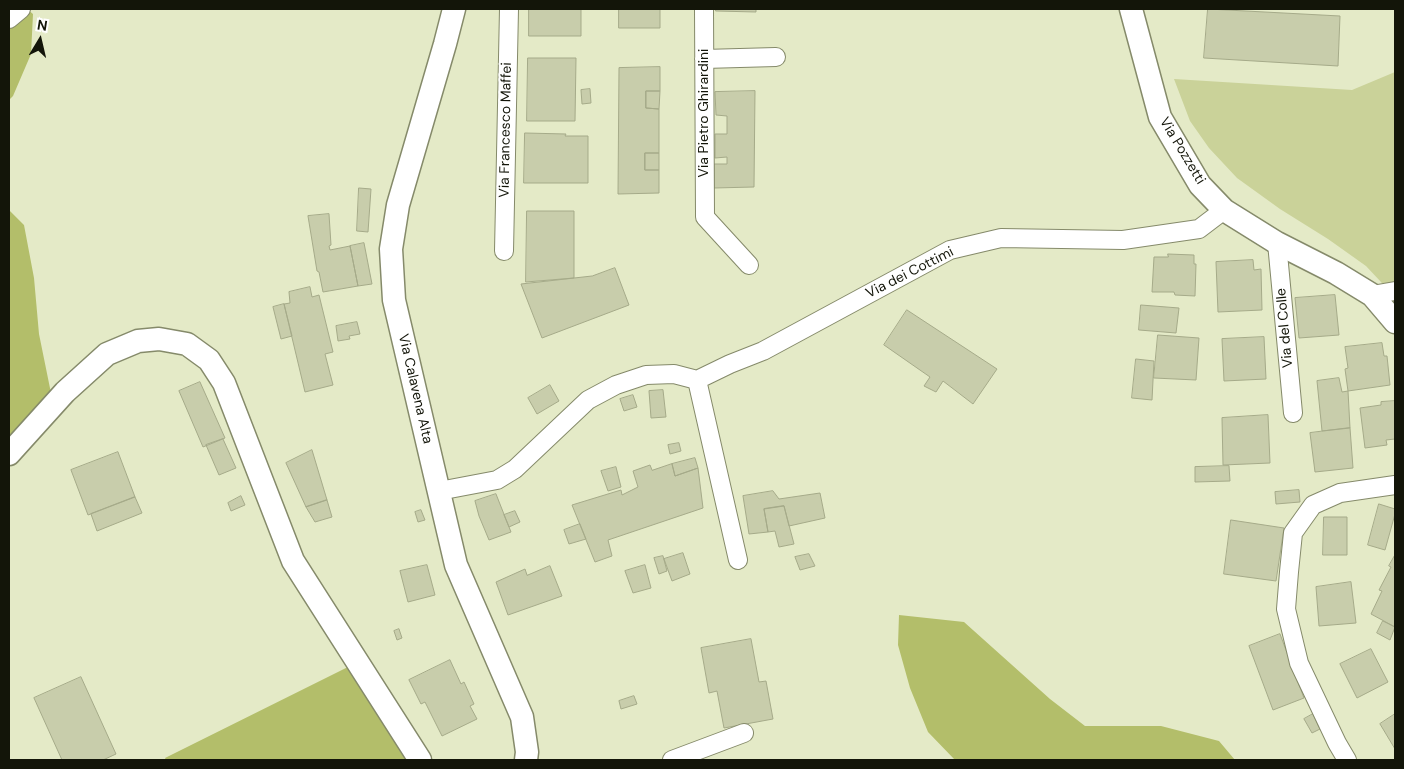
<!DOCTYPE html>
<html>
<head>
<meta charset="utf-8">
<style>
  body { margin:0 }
  #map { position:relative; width:1404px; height:769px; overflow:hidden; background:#e4eac7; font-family:"DM Sans",sans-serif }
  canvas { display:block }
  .frame { position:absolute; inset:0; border:10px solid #131509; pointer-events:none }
  .north { position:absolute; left:15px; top:15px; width:50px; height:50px; -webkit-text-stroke:4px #fff; paint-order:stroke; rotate:9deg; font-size:14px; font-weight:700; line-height:20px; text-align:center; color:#131509 }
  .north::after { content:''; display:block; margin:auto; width:18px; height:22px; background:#131509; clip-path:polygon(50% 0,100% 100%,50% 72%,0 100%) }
</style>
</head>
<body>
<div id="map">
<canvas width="1404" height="769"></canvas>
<div class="frame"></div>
<div class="north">N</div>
</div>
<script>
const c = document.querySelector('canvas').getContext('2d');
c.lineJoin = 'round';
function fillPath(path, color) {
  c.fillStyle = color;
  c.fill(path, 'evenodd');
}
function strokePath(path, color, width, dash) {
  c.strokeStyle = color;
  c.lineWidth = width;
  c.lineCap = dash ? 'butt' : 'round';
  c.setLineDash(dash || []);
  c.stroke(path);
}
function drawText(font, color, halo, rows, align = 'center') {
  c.font = font + ' "DM Sans",sans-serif';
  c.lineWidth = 4;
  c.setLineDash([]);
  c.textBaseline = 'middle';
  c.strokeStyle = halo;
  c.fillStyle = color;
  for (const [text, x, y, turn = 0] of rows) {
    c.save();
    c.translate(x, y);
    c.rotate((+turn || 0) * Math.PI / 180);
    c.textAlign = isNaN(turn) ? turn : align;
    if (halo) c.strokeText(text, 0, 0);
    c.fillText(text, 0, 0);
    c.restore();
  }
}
const green = new Path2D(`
  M1395,72V297L1366,266L1328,239L1280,209L1237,178L1209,148L1190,121L1174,79L1352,90Z`);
const forest = new Path2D(`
  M27,9L33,14L31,54L13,96L9,100V19Z
  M9,210L24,225L34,278L39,334L53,403L9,452Z
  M899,615L964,622L1050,699L1085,726H1161L1219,741L1235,760H955L928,732L910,688L898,645Z
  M356,663L420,760H166L165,758Z`);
const building = new Path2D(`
  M529,9H581V36H529Z
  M619,9H660V28H619Z
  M716,9H756V12L716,11Z
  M1208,9L1340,16L1338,66L1204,58Z
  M528,58H576L575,121H527Z
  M660,67V91H646V108L659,109V153H645V170H659V193L618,194L619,68Z
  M590,89L591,103L582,104L581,90Z
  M646,91H660L659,109L646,108Z
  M755,91L754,187L714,188V164H727V157L715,158V134H727V116L716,115L715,92Z
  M525,133L566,134L565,136H588V183H524Z
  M645,153H659V170H645Z
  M359,188L371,189L368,232L357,231Z
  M527,211H574V278L526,282Z
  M329,214L331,245L329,246L330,250L350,246L358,286L323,292L319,272L317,271L308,216Z
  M364,243L372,284L358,286L350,246Z
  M1168,254L1194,255V264H1196L1195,296L1175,295L1174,292H1152L1154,257H1168Z
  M1253,260L1254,270L1261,269L1262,310L1218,312L1216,262Z
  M615,268L629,305L542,338L521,284L592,276Z
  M310,287L312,297L319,295L333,352L325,354L333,385L305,392L284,304L290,303L289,292Z
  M1335,295L1339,335L1299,338L1295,298Z
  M284,304L292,336L281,339L273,307Z
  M1141,305L1179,308L1176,333L1139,330Z
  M907,310L997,369L973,404L943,381L936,392L924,386L930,377L884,345Z
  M357,322L360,334L349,336L350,339L338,341L336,326Z
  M1158,335L1199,338L1196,380L1154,378Z
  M1264,337L1266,379L1224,381L1222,339Z
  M1382,343L1384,356H1387L1390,385L1348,391L1345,369L1348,368L1345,347Z
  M1136,359L1154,361L1152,400L1132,398Z
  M1339,378L1342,392L1348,391L1350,428L1322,431L1317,381Z
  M200,382L225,438L203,447L179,391Z
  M550,385L559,401L537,414L528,398Z
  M663,390L666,417L651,418L649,391Z
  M633,395L637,407L624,411L620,399Z
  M1395,401V439L1386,440L1387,445L1365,448L1360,408L1381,405V402Z
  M1268,415L1270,463L1223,465L1222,418Z
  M1350,428L1353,468L1315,472L1310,433Z
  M223,439L236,468L219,475L206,445Z
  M679,443L681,451L670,454L668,445Z
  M312,450L327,500L306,507L286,463Z
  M118,452L135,497L88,515L71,470Z
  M695,458L698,468L675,476L672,464Z
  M672,464L675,476L698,468L703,508L608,540L612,556L595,562L572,505L621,490L622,495L638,487L633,471L650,465L652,470Z
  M1229,466L1230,481L1195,482V467Z
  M616,467L621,487L608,491L601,471Z
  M1299,490L1300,502L1276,504L1275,492Z
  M773,491L779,499L820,493L825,518L789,526L784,506L764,509L768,532L749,534L743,496Z
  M496,494L511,532L489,540L479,516L475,501Z
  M241,496L245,505L231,511L228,503Z
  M135,497L142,513L97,531L91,514Z
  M327,500L332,517L315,522L306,507Z
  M1379,504L1395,509V514L1385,550L1368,545Z
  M784,506L794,544L779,547L775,531L768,532L764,509Z
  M421,510L425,520L418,522L415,512Z
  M515,511L520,522L509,527L504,515Z
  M1324,517H1347V555H1323Z
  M1231,520L1284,528L1276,581L1224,574Z
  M580,524L586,539L569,544L564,530Z
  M683,553L690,574L672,581L664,559Z
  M809,554L815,566L800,570L795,557Z
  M1395,555V627L1371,614L1382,591L1379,590L1391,567L1389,566Z
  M663,556L667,571L659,574L654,558Z
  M427,565L435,595L408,602L400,571Z
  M645,565L651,588L633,593L625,571Z
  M550,566L562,596L508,615L496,582L525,569L527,575Z
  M1351,582L1356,623L1319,626L1316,587Z
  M1383,621L1395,627L1390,640L1377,633Z
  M399,629L402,638L397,640L394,631Z
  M1280,634L1304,698L1273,710L1249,646Z
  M751,639L759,682L766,681L773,719L724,728L717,691L709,693L701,648Z
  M1371,649L1388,682L1357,698L1340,664Z
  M450,660L461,684L464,682L474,704L470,706L477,719L442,736L425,702L421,704L409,680Z
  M81,677L116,754L103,760H62L34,698Z
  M634,696L637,704L621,709L619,701Z
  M1313,714L1320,729L1312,733L1304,719Z
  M1395,714V749L1380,724Z`);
const minor = new Path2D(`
  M704,9L705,217L749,265
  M9,19L21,9
  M704,59L776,57
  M1277,243L1293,413
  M504,251L509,9
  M1372,295L1395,291
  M697,380L730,364L763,351L950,250L1001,238L1123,240L1199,229L1224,210
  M439,491L497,480L515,469L588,400L616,385L646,375L674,374L697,380L738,560
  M672,760L744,733
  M1347,760L1337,743L1299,663L1286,609L1289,572L1293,533L1313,505L1340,493L1395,485`);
const tertiary = new Path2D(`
  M454,9L445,44L398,205L391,249L394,300L456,565L522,717L527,752L526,760
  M1131,9L1160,117L1200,185L1224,210L1277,243L1336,273L1372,295L1395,322
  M9,454L65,392L107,354L138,341L159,339L187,344L209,360L224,383L293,561L420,760`);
const streetNames = [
  ["Via Pietro Ghirardini",704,113,-90],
  ["Via Francesco Maffei",506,130,-89],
  ["Via Pozzetti",1182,151,59],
  ["Via dei Cottimi",910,273,-27],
  ["Via del Colle",1285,328,-95],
  ["Via Calavena Alta",415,389,77]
];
fillPath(green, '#cad299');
fillPath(forest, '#b3be6a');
fillPath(building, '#c8cdab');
strokePath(building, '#a5aa89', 1);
strokePath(minor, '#858a6a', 20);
strokePath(tertiary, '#858a6a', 25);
strokePath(minor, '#fff', 18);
strokePath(tertiary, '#fff', 22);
drawText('14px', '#131509', '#fff', streetNames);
</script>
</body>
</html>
